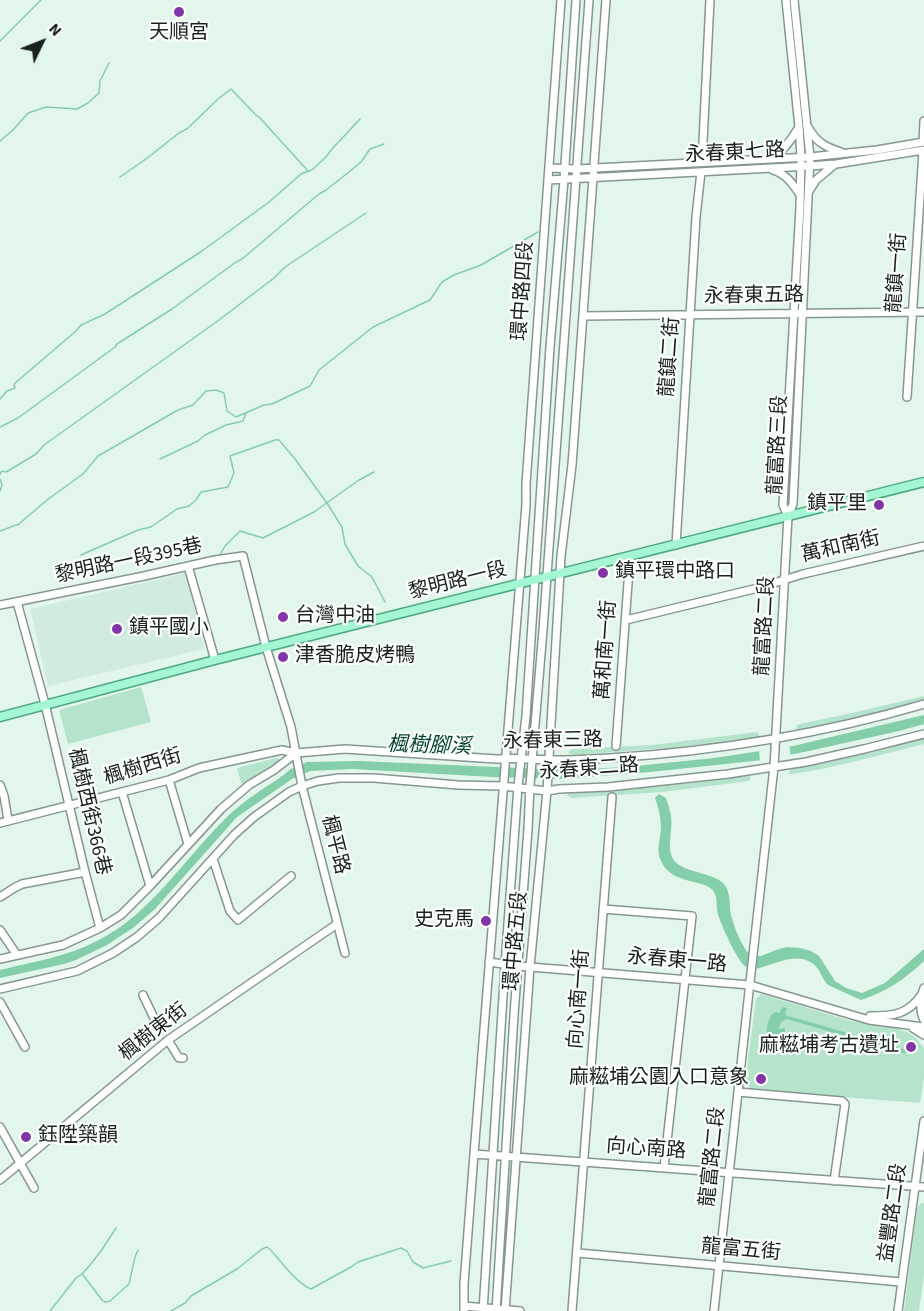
<!DOCTYPE html>
<html>
<head>
<meta charset="utf-8">
<style>
  body { margin:0 }
  #map { position:relative; width:924px; height:1311px; overflow:hidden; background:#e3f6ec; font-family:"Source Sans 3",sans-serif }
  canvas { display:block }
  .north { position:absolute; left:12px; top:12px; width:60px; height:60px; -webkit-text-stroke:4px #fbfffd; paint-order:stroke; rotate:47deg; font-size:16px; font-weight:700; line-height:24px; text-align:center; color:#1a201d }
  .north::after { content:''; display:block; margin:auto; width:21px; height:27px; background:#1a201d; clip-path:polygon(50% 0,100% 100%,50% 72%,0 100%) }
</style>
</head>
<body>
<div id="map">
<canvas width="924" height="1311"></canvas>
<div class="north">N</div>
</div>
<script>
const c = document.querySelector('canvas').getContext('2d');
c.lineJoin = 'round';
function fillPath(path, color) {
  c.fillStyle = color;
  c.fill(path, 'evenodd');
}
function strokePath(path, color, width, dash) {
  c.strokeStyle = color;
  c.lineWidth = width;
  c.lineCap = dash ? 'butt' : 'round';
  c.setLineDash(dash || []);
  c.stroke(path);
}
function drawText(font, color, halo, rows, align = 'center') {
  c.font = font + ' "Source Sans 3","Noto Sans TC",sans-serif';
  c.lineWidth = 4.5;
  c.setLineDash([]);
  c.textBaseline = 'middle';
  c.strokeStyle = halo;
  c.fillStyle = color;
  for (const [text, x, y, turn = 0] of rows) {
    c.save();
    c.translate(x, y);
    c.rotate((+turn || 0) * Math.PI / 180);
    c.textAlign = isNaN(turn) ? turn : align;
    if (halo) c.strokeText(text, 0, 0);
    c.fillText(text, 0, 0);
    c.restore();
  }
}
const built = new Path2D(`
  M186,573L204,649L48,686L30,609Z`);
const green = new Path2D(`
  M141,687L151,722L68,744L59,710Z
  M924,696V700L848,720L801,730L796,729L797,725L800,724L852,713Z
  M757,732L759,735L758,737L680,747L574,755L568,753L570,750L576,749L652,745Z
  M924,737V744C881,755 837,767 793,774H789V772L791,769L882,749Z
  M276,758L282,760L256,775L242,786L237,768Z
  M748,776L751,777L749,781L662,792L571,798L567,795L570,792L684,784Z
  M761,994L851,1021L899,1028L901,1030L909,1033L916,1038L924,1048V1077L920,1103L752,1090L745,1083L756,999Z
  M924,1202V1274L919,1311H904L917,1209L920,1204Z`);
const water = new Path2D(`
  M924,715V724L899,731L804,752L763,760L650,772L563,779L492,777L353,769L310,771L292,779L237,817L155,909L133,928L122,935L107,945L76,960L64,964L0,978V970C33,962 66,957 97,941C151,914 184,859 226,818C244,800 265,788 285,774L289,770L307,762L360,761L565,770L626,767L714,758L793,746Z
  M659,794L666,798C668,804 670,810 671,816C673,829 667,846 672,857C680,874 712,871 724,884C731,892 729,906 731,915C735,929 741,946 751,956H761L776,950L787,947L800,948L811,951L819,956L835,981L846,988L862,993L885,983L924,949V961C905,979 886,992 861,1000L828,985C822,979 820,968 812,963C790,948 759,976 746,967C737,961 722,926 718,915C716,908 718,898 714,892C706,878 672,886 661,861C656,851 660,840 661,829C661,819 659,808 655,798Z
  M782,1007L787,1008L785,1015L903,1049L909,1052V1053H903L787,1019L781,1022L778,1029L785,1028V1033L777,1042H770C764,1034 767,1022 772,1014L775,1012L780,1013Z`);
const pier = new Path2D(`
  M789,743L791,758L760,763L759,748Z`);
const stream = new Path2D(`
  M0,41L41,0
  M0,141L13,130L28,113L46,107L77,109L88,103L99,93L100,81L109,63
  M120,177L146,159L179,133L187,129L218,99L231,89L256,115L260,118L308,171
  M0,399L7,391L15,388L14,384L76,331L81,325L105,314L202,251L269,202L301,174L312,170L327,156L331,150L360,119
  M0,427L18,418L115,347L117,344L172,309L236,262L242,259L319,194L326,190L349,172L361,162L370,149L384,144
  M160,459L198,441L205,435L226,425L243,421L246,413
  M0,474L2,471L6,472L36,454L44,445L219,320L274,278L285,267L366,213
  M0,479L2,485L0,491
  M0,531L19,524L47,500L83,474L98,456L178,410L193,405L206,391L216,390L224,393L227,411L236,417L264,405L272,404L310,386L319,370L373,327L430,300L442,282L454,275L481,265L538,232
  M81,555L138,530L151,527L177,509L189,506L196,500L201,492L228,487L234,473L230,456L275,440H279L295,459L327,503L342,527L345,544L358,566L372,577L385,602
  M220,555L225,546L240,531L263,538L314,512L359,480L374,472
  M83,1275L102,1300L105,1302L110,1301L129,1284L135,1257L138,1250
  M50,1311L76,1278L82,1274L90,1265L101,1251L116,1228
  M171,1311L185,1303L191,1296L237,1269L262,1249L267,1247C273,1251 276,1257 281,1262C289,1272 299,1284 311,1289L351,1267L358,1262L401,1248L407,1251L413,1262L423,1268L451,1261`);
const minor = new Path2D(`
  M786,0L799,127L801,157L800,207L783,505L788,516
  M808,127C816,142 825,147 841,152
  M923,142L924,121
  M772,158C784,151 792,139 799,127
  M702,162L710,0
  M549,168L576,169L810,157L877,150L924,142
  M773,170C786,174 792,183 799,193
  M548,180L809,166L836,164L924,150
  M809,191L816,180L834,165
  M583,316L924,312
  M907,397L923,151
  M676,545L696,217L701,172
  M188,566L215,660
  M17,602L45,704L85,872L100,928
  M0,605L144,576L215,560L243,556L266,647L291,727L302,786L345,953
  M626,620L758,588L803,574L924,546
  M616,746L630,556
  M169,780L188,844
  M0,785L4,796L8,820
  M122,792L150,886
  M0,823L169,780L199,768L282,750L296,753
  M213,859L230,911L238,920L291,876
  M0,897L14,888L22,884L85,872
  M603,909L692,916L664,1168
  M0,930L17,955
  M0,959L63,945L100,928L121,915L150,886L221,809L249,785L274,770L296,753L345,749L496,759C517,757 538,760 560,760C576,760 593,759 610,758C716,751 822,734 924,704
  M489,962L518,966L750,985L869,1020L924,1027
  M924,988C920,999 919,1009 924,1020
  M0,989L77,971L113,953L137,937L159,918L234,835L254,817L289,792L302,786L318,781L339,778H374L458,785L502,786L547,791L559,789L608,787L728,774L806,762L864,749L924,734
  M143,995L154,1018
  M0,1002L25,1047
  M870,1016C893,1016 908,1015 922,994
  M913,1028L924,1035
  M168,1040L179,1058H183
  M738,1092L842,1101L845,1104L834,1181
  M0,1127L34,1188
  M474,1154L924,1187
  M0,1180L168,1040L337,924
  M578,1253L901,1282
  M464,1306L520,1311
  M464,1311V1284L474,1154L526,505V484L561,0
  M483,1311L505,965L518,786L526,716L550,347L564,180L576,0
  M496,1311L514,1015L528,829L530,785L543,630L589,0
  M505,1311L530,967L547,791L561,556L572,465L606,0
  M572,1311L612,797
  M714,1311L754,946L774,767L788,516L793,504L810,157L794,0
  M898,1311L924,1121`);
const major = new Path2D(`
  M0,717L215,660L924,482`);
const markers = [
  [179,12,6,"#8135a7"],
  [879,505,6,"#8135a7"],
  [603,573,6,"#8135a7"],
  [283,617,6,"#8135a7"],
  [117,629,6,"#8135a7"],
  [283,657,6,"#8135a7"],
  [486,921,6,"#8135a7"],
  [911,1047,6,"#8135a7"],
  [761,1079,6,"#8135a7"],
  [26,1137,6,"#8135a7"]
];
const poiNames = [
  ["天順宮",179,34,"center"],
  ["鎮平里",867,505,"right"],
  ["鎮平環中路口",615,573],
  ["台灣中油",295,617],
  ["鎮平國小",129,629],
  ["津香脆皮烤鴨",295,657],
  ["史克馬",474,921,"right"],
  ["麻糍埔考古遺址",899,1047,"right"],
  ["麻糍埔公園入口意象",749,1079,"right"],
  ["鈺陞築韻",38,1137]
];
const streetNames = [
  ["永春東七路",735,154,-3],
  ["龍鎮一街",898,273,-86],
  ["環中路四段",524,291,-86],
  ["永春東五路",754,297,-1],
  ["龍鎮二街",671,357,-86],
  ["龍富路三段",779,445,-87],
  ["萬和南街",841,548,-13],
  ["黎明路一段395巷",129,562,-12],
  ["黎明路一段",458,582,-14],
  ["龍富路二段",766,626,-87],
  ["萬和南一街",607,650,-86],
  ["永春東三路",553,742,-1],
  ["楓樹西街",143,768,-17],
  ["永春東二路",589,770,-4],
  ["楓樹西街366巷",88,812,77],
  ["楓平路",334,845,76],
  ["環中路五段",517,941,-85],
  ["永春東一路",677,962,5],
  ["向心南一街",580,999,-86],
  ["楓樹東街",154,1033,-38],
  ["向心南路",646,1150,4],
  ["龍富路二段",714,1157,-84],
  ["益豐路二段",894,1213,-82],
  ["龍富五街",741,1251,5]
];
const waterNames = [
  ["楓樹腳溪",429,747,2]
];
fillPath(built, '#d1ecde');
fillPath(green, '#b5e3cb');
fillPath(water, '#84ceaa');
fillPath(pier, '#e3f6ec');
strokePath(stream, '#84ceaa', 1.5);
strokePath(minor, '#86978e', 10);
strokePath(major, '#4da881', 11);
strokePath(minor, '#fff', 7);
strokePath(major, '#a5f7d4', 8);
for (const [x, y, r, color] of markers) {
  const dot = new Path2D();
  dot.arc(x, y, r, 0, 2 * Math.PI);
  c.fillStyle = color;
  c.fill(dot);
  strokePath(dot, '#fbfffd', 2);
}
drawText('20px', '#1a201d', '#fbfffd', poiNames, 'left');
drawText('20px', '#1a201d', '#fbfffd', streetNames);
drawText('italic 21px', '#08462f', '#fbfffd', waterNames);
</script>
</body>
</html>
